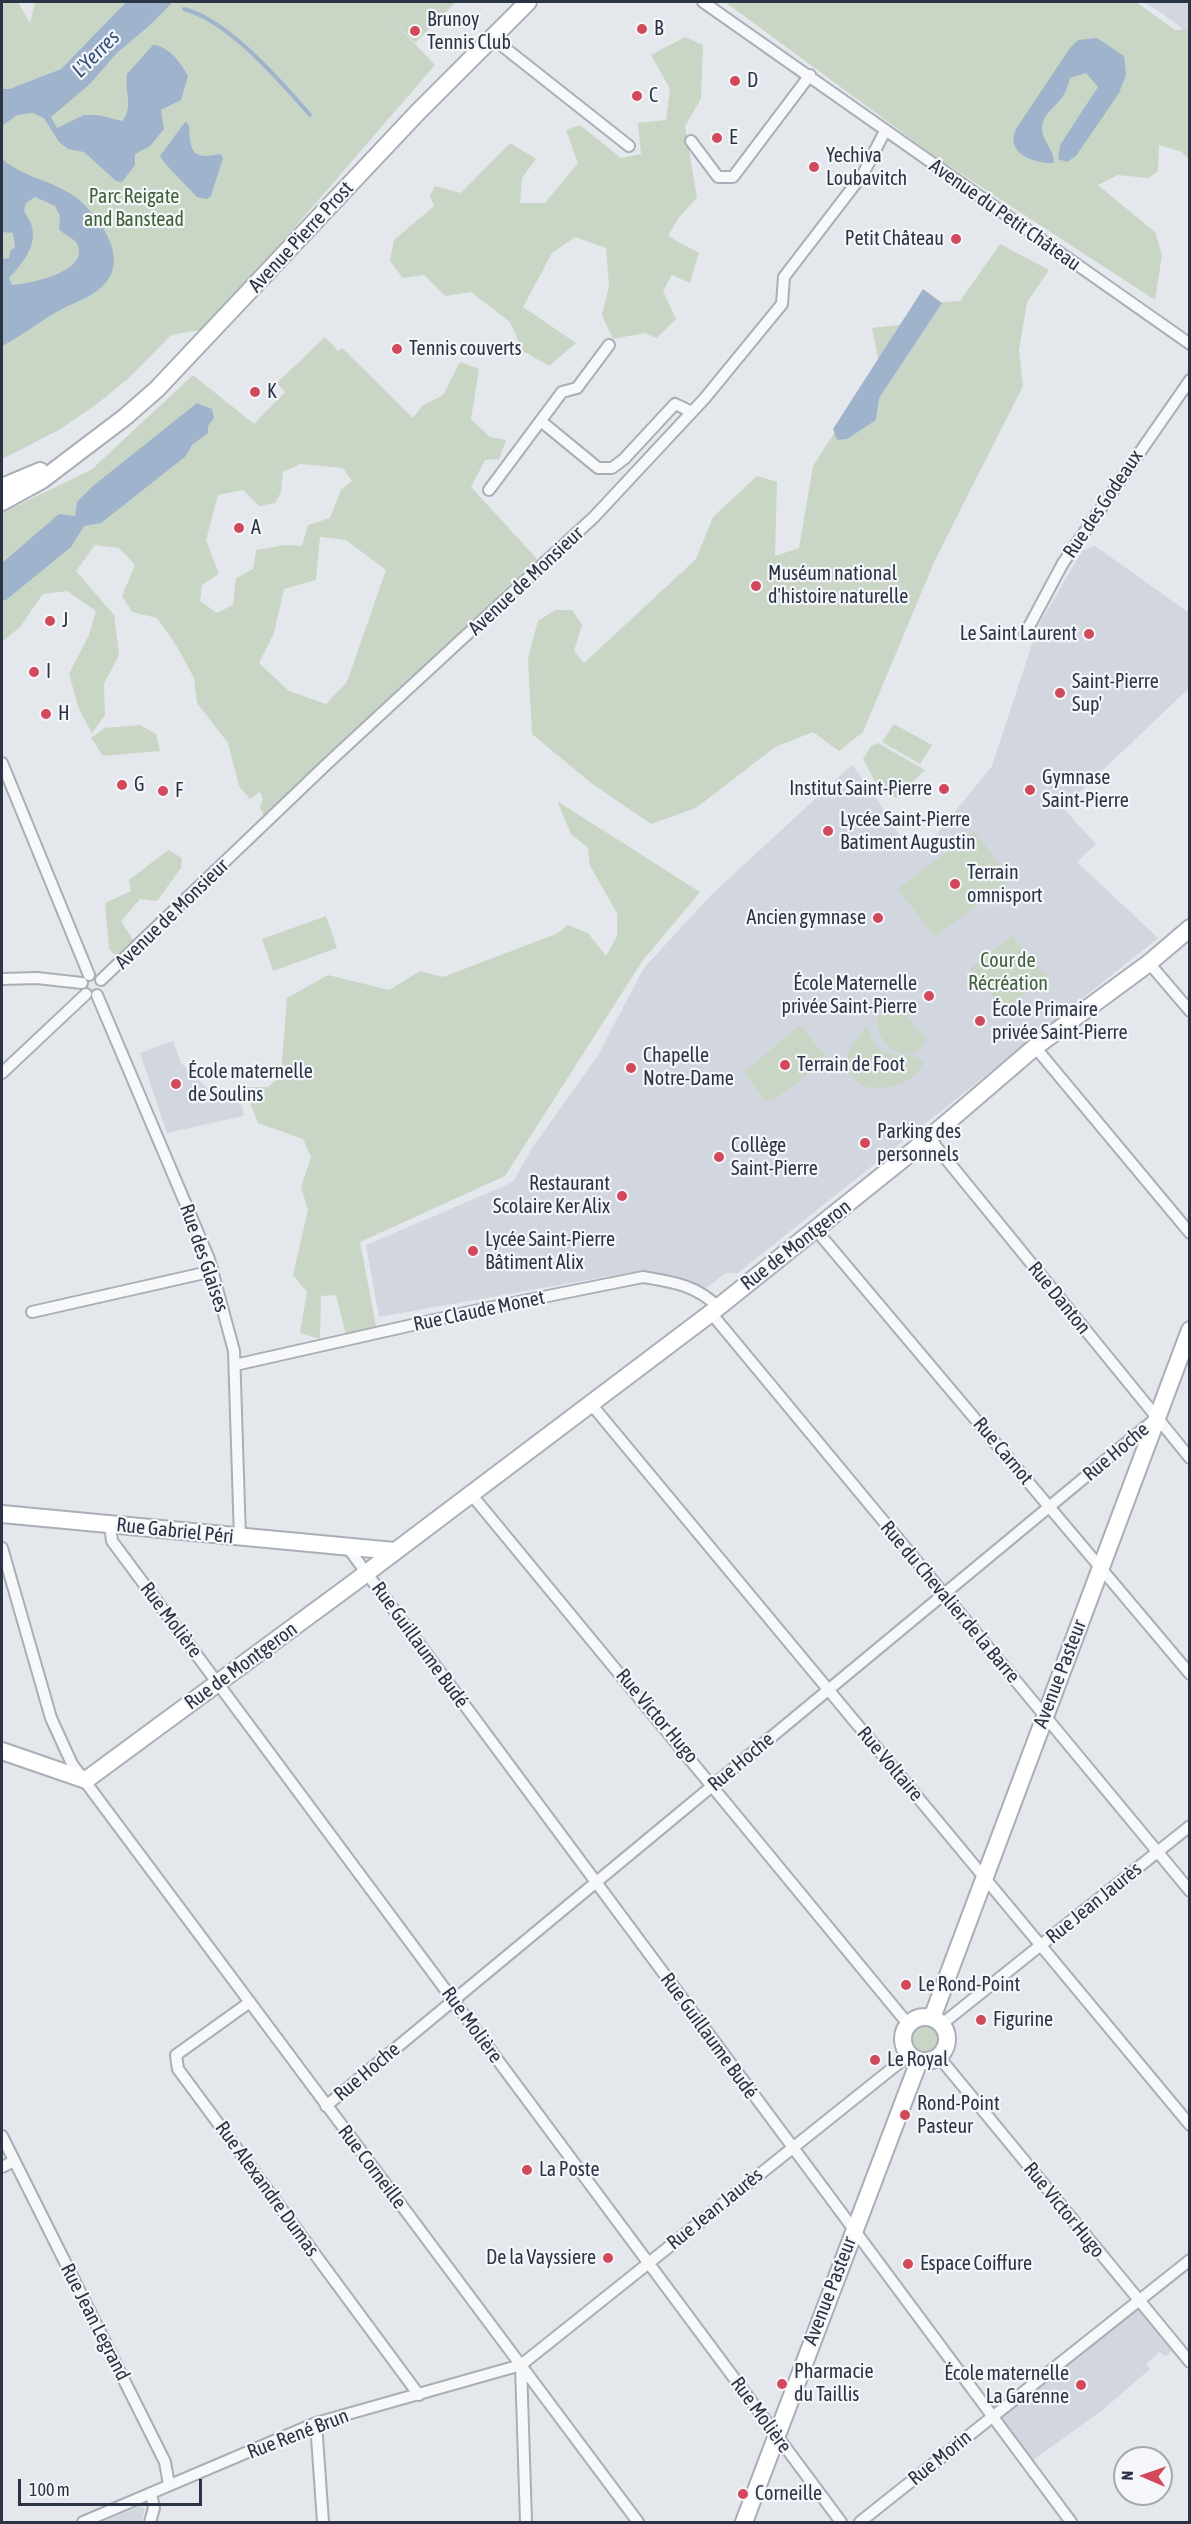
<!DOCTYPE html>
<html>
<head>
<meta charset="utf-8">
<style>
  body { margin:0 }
  #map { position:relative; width:1191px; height:2524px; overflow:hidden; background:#e4e7ec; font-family:"Asap Condensed",sans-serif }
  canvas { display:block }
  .frame { position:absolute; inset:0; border:3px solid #2b3445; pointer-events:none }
  .north { position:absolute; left:1113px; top:2446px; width:60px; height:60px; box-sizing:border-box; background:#f4f6f9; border:2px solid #a4a8b1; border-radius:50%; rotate:272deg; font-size:16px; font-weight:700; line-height:24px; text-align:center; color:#2b3445 }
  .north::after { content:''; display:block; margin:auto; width:21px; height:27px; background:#d1495b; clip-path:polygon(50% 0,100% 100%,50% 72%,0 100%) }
  .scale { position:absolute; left:18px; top:2479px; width:184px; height:27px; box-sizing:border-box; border:3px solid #2b3445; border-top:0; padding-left:8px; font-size:18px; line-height:21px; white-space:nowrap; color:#2b3445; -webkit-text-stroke:4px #f4f6f9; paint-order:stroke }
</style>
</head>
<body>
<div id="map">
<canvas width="1191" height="2524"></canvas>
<div class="frame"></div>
<div class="north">N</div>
<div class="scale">100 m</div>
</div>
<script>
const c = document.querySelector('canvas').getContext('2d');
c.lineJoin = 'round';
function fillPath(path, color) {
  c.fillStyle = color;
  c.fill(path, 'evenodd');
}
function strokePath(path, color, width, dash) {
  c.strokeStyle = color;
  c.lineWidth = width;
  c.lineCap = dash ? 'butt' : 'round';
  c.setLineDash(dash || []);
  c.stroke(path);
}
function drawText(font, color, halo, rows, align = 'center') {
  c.font = font + ' "Asap Condensed",sans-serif';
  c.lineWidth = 4.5;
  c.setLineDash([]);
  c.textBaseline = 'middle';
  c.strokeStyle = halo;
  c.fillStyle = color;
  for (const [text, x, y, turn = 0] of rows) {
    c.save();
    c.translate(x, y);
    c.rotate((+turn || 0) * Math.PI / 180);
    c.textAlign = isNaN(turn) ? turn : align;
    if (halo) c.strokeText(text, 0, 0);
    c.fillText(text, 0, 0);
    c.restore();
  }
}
const built = new Path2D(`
  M1144,2H1189V33L1160,12Z
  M1095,546L1189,613V688L1063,808L1096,844L1077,862L1158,938L738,1273H726L706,1288L674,1277L633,1272L379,1317L366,1245L513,1182L531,1150L598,1055L644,968L711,895L852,765L873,793L909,851H923L992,766L1038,626L1082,551Z
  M173,1041L181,1063L208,1089L238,1090L244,1116L167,1133L140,1053Z
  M1138,2300L1177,2347L1165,2357L1160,2352L1146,2364L1150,2369L1105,2408L1028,2464L991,2416Z
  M140,2506L145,2509L141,2522H102Z`);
const green = new Path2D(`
  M2,2H18L30,23L35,2H126L61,69L9,89H2Z
  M173,2H456L415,43L387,15L435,65L207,329L171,335L130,377L97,404L59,430L2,459V114L91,83L117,53L148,27Z
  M725,2H1136L1175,30L1189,29V160L1182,152L1159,145L1158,171L1149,178L1118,175L1098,185L1155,232L1162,255L1155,300L937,158Z
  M685,37L703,45L701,99L685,126L697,198L679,217L668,236L699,253L690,283L672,275L663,291L676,319L657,338L644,333L613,339L602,315L609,286L606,248L575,237L552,253L523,307L576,343L549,366L523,351L510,322L471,292L445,296L424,275L403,278L390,261L394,240L434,206L430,196L435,186L461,193L510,143L536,159L522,178L520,203H545L578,163L566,130L580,125L621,158L641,154L638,123L666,120L670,89L651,55Z
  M1000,244L1049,270L1027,302L1019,350L1023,386L935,560L863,732L839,751L813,732L775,747L696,808L651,824L591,783L532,734L528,658L538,621L555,610H572L582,625L574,651L584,663L696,559L713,517L757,476L777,482L775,556L799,548L813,466L879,363L872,328L907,324L924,303L960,301Z
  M325,337L338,351L342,348L413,418L422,406L443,395L460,362L479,369L471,419L490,437L506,440L499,459L485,460L471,487L537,559L264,817L260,807L263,799L260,792L250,799L239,786L228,743L197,703L194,678L176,645L157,618L132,612L122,596L135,565L119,548L95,545L76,571L114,615L119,655L104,684L105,715L92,733L79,709L69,674L89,635L96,611L67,591L43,594L20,627L2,642V513L91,470L193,375L254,424L285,392L277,383ZM300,464L343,468L352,481L341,490L330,518L308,525L302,546L285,545L256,550L253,569L236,578L233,605L217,613L200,601L202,585L219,574L206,540L218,495L243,490L259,506L275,503L281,492L283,472ZM320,537L346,540L386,570L347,682L326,704L289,691L259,663L274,633L284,589L316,580Z
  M894,724L932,745L920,764L882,742Z
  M140,725L156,734L160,751L103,756L91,738L104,728Z
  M878,743L925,770L896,798L877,785L863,759L871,746Z
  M557,801L700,892L643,960L505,1176L360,1242L376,1326L346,1335L336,1295L321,1296L320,1339L300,1333L307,1292L293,1275L308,1210L301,1187L311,1157L303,1139L258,1123L244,1087H268L281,1075L287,998L328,975L389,990L420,971L443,977L556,934L568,925L588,933L606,956L617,936V913L590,866L588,848L571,834Z
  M974,831L1011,879L935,937L898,889Z
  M168,850L182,858L181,868L157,901L140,899L121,921L133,940L116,956L109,949L105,903L131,891L129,880Z
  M326,916L337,948L273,971L262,939Z
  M1012,936L1046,976L1004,1010L970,969Z
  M898,1000L901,1004L899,1007L926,1039C904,1083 847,1015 898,1000Z
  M800,1025L826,1057C808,1072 788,1096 765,1101L744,1072Z
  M865,1027L868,1028C879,1069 902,1046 924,1061C915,1093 840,1103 848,1056C849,1047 860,1036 865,1027Z
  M911 2039a14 14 0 1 1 28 0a14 14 0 1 1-28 0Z`);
const water = new Path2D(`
  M126,2H173L148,27L117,53L91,83L51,117L57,128L84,115H98L122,121C134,108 124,89 127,74L153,45C169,46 181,63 188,76L181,100L161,110L164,129L150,146L135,154V165L122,182L116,181L84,152L68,149L59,142L44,118L33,113L17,115L2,126V89H9L61,69Z
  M1097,38L1124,56L1126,75L1119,93L1076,156L1067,162L1058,159L1060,145L1098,87L1086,73L1070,78C1068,84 1067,90 1063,96C1057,106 1042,114 1042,128C1042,142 1054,148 1054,163C1036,164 1004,154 1016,129L1070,48L1078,40Z
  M185,122L189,125C190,152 192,160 220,154L223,158L211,196L207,199L197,197C190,189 162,162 160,156Z
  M2,159C21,176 49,180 71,194C93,208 127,251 109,278C97,297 78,300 60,310C40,321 22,336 2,346V259L9,258L10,251L15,247L13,233L2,232ZM35,197L55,206L60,216L59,229C64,235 74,238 77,244C91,272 28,284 12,285L9,278C21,265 37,247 32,227C31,221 26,216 24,210L26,203Z
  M923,289L942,303L879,398L876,420L847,439L837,440L833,429Z
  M197,403L212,409L214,418L208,426V433L192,445L186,456L101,523L84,526L71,547L6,600H2V563L59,514L75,516L77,502L93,486Z`);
const stream = new Path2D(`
  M184,9C228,20 281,82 310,115`);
const street = new Path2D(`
  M703,2L1190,344
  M491,37L629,146
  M691,141L718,177H733L810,75
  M542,422L598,468H612L624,459L675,404L692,412
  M489,490L562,392L577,388L609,345
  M1025,634L1063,563L1190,380
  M2,763L89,975
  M1149,963L1190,1011
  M2,979L37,978L82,983
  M101,980L329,762L594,517L705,398L782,304L784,277L863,174L885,131
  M97,995L209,1259L234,1351L240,1538
  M1035,1047L1190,1233
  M2,1073L86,994
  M929,1138L1190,1458
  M816,1230L1190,1674
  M32,1312L213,1271
  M711,1313L1190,1891
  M235,1365L483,1309L643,1277C673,1282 696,1285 718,1307
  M591,1404L1190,2125
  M471,1494L908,2024
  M110,1525L112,1541L841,2522
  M2,1548L51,1718L72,1764L638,2522
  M348,1548L1071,2522
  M250,2002L176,2055L178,2069L419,2395
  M942,2024L1190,1826
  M939,2057L1190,2362
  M326,2106L1154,1420
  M2,2136L165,2462L169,2485
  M2,2167L14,2161
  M521,2365L526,2522
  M316,2423L323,2522
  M83,2522L316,2423L521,2365L909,2055
  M150,2522L154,2508L151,2493
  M860,2522L1190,2260`);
const secondary = new Path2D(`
  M2,487L40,471
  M2,502L42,480L125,417L157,389L418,112L528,2
  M2,1514L394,1551
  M2,1751L86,1780L352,1584L711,1313L929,1138L1035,1047L1149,963L1190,928
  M903 2039a22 22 0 1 1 44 0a22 22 0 1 1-44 0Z
  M932,2018L1190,1330
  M744,2522L919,2061`);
const markers = [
  [642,29,6,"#d1495b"],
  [415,31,6,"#d1495b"],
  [735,81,6,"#d1495b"],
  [637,96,6,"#d1495b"],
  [717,138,6,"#d1495b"],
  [814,167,6,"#d1495b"],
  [956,239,6,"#d1495b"],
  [397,349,6,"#d1495b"],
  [255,392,6,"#d1495b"],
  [239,528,6,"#d1495b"],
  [756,586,6,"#d1495b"],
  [50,621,6,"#d1495b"],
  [1089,634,6,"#d1495b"],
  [34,672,6,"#d1495b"],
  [1060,693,6,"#d1495b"],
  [46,714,6,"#d1495b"],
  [122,785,6,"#d1495b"],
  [944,789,6,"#d1495b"],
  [1030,790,6,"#d1495b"],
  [163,791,6,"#d1495b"],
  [828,831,6,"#d1495b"],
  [955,884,6,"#d1495b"],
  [878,918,6,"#d1495b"],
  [929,996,6,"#d1495b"],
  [980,1021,6,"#d1495b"],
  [785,1065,6,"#d1495b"],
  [631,1068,6,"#d1495b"],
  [176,1084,6,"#d1495b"],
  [865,1143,6,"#d1495b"],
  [719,1157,6,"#d1495b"],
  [622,1196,6,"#d1495b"],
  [473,1251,6,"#d1495b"],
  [906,1985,6,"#d1495b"],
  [981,2020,6,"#d1495b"],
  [875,2060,6,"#d1495b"],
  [905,2115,6,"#d1495b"],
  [527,2170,6,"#d1495b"],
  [608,2258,6,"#d1495b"],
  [908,2264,6,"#d1495b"],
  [782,2384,6,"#d1495b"],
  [1081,2385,6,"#d1495b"],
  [743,2494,6,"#d1495b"]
];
const poiNames = [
  ["Brunoy",427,20],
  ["Tennis Club",427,43],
  ["B",654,29],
  ["D",747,81],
  ["C",649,96],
  ["E",729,138],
  ["Yechiva",826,156],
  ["Loubavitch",826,179],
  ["Petit Château",944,239,"right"],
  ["Tennis couverts",409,349],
  ["K",267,392],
  ["A",251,528],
  ["Muséum national",768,574],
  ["d'histoire naturelle",768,597],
  ["J",62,621],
  ["Le Saint Laurent",1077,634,"right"],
  ["I",46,672],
  ["Saint-Pierre",1072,682],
  ["Sup'",1072,705],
  ["H",58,714],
  ["Gymnase",1042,778],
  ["Saint-Pierre",1042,801],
  ["G",134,785],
  ["Institut Saint-Pierre",932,789,"right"],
  ["F",175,791],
  ["Lycée Saint-Pierre",840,820],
  ["Batiment Augustin",840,843],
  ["Terrain",967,873],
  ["omnisport",967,896],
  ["Ancien gymnase",866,918,"right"],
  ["École Maternelle",917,984,"right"],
  ["privée Saint-Pierre",917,1007,"right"],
  ["École Primaire",992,1010],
  ["privée Saint-Pierre",992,1033],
  ["Chapelle",643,1056],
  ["Notre-Dame",643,1079],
  ["Terrain de Foot",797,1065],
  ["École maternelle",188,1072],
  ["de Soulins",188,1095],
  ["Parking des",877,1132],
  ["personnels",877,1155],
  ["Collège",731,1146],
  ["Saint-Pierre",731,1169],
  ["Restaurant",610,1184,"right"],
  ["Scolaire Ker Alix",610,1207,"right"],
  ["Lycée Saint-Pierre",485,1240],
  ["Bâtiment Alix",485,1263],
  ["Le Rond-Point",918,1985],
  ["Figurine",993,2020],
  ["Le Royal",887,2060],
  ["Rond-Point",917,2104],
  ["Pasteur",917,2127],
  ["La Poste",539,2170],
  ["De la Vayssiere",596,2258,"right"],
  ["Espace Coiffure",920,2264],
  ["Pharmacie",794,2372],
  ["du Taillis",794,2395],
  ["École maternelle",1069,2374,"right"],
  ["La Garenne",1069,2397,"right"],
  ["Corneille",755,2494]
];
const parkNames = [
  ["Parc Reigate",134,197],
  ["and Banstead",134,220],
  ["Cour de",1008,961],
  ["Récréation",1008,984]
];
const streetNames = [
  ["Avenue du Petit Château",1005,215,35],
  ["Avenue Pierre Prost",301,237,-47],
  ["Rue des Godeaux",1103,504,-56],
  ["Avenue de Monsieur",526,581,-43],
  ["Avenue de Monsieur",172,914,-44],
  ["Rue de Montgeron",796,1245,-38],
  ["Rue des Glaises",204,1258,71],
  ["Rue Danton",1059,1298,51],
  ["Rue Claude Monet",479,1311,-12],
  ["Rue Carnot",1003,1451,50],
  ["Rue Hoche",1116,1452,-40],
  ["Rue Gabriel Péri",175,1531,6],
  ["Rue du Chevalier de la Barre",950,1602,50],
  ["Rue Molière",171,1620,53],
  ["Rue Guillaume Budé",420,1645,54],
  ["Rue de Montgeron",241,1666,-36],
  ["Avenue Pasteur",1060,1674,-69],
  ["Rue Victor Hugo",657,1716,50],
  ["Rue Hoche",741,1762,-40],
  ["Rue Voltaire",890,1764,50],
  ["Rue Jean Jaurès",1094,1903,-39],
  ["Rue Molière",472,2025,54],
  ["Rue Guillaume Budé",709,2036,54],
  ["Rue Hoche",367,2072,-40],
  ["Rue Corneille",372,2167,53],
  ["Rue Alexandre Dumas",267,2189,54],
  ["Rue Jean Jaurès",715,2209,-39],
  ["Rue Victor Hugo",1064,2210,51],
  ["Avenue Pasteur",830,2291,-69],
  ["Rue Jean Legrand",95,2322,63],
  ["Rue Molière",761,2415,54],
  ["Rue René Brun",298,2434,-21],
  ["Rue Morin",940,2458,-39]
];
const waterNames = [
  ["L'Yerres",96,54,-45]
];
fillPath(built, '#d2d6de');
fillPath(green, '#c9d6c5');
fillPath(water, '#9fb4cc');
strokePath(stream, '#9fb4cc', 4);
strokePath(street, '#a9aeb7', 14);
strokePath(secondary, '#a9aeb7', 20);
strokePath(street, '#f7f8fa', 10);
strokePath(secondary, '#fff', 16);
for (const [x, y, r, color] of markers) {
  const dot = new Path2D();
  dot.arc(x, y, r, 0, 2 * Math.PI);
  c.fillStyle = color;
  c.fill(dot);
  strokePath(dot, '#f4f6f9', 2);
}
drawText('20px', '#2b3445', '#f4f6f9', poiNames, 'left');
drawText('20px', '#3f6138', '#f4f6f9', parkNames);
drawText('20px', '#2b3445', '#f4f6f9', streetNames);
drawText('italic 21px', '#34527a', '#f4f6f9', waterNames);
</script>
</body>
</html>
